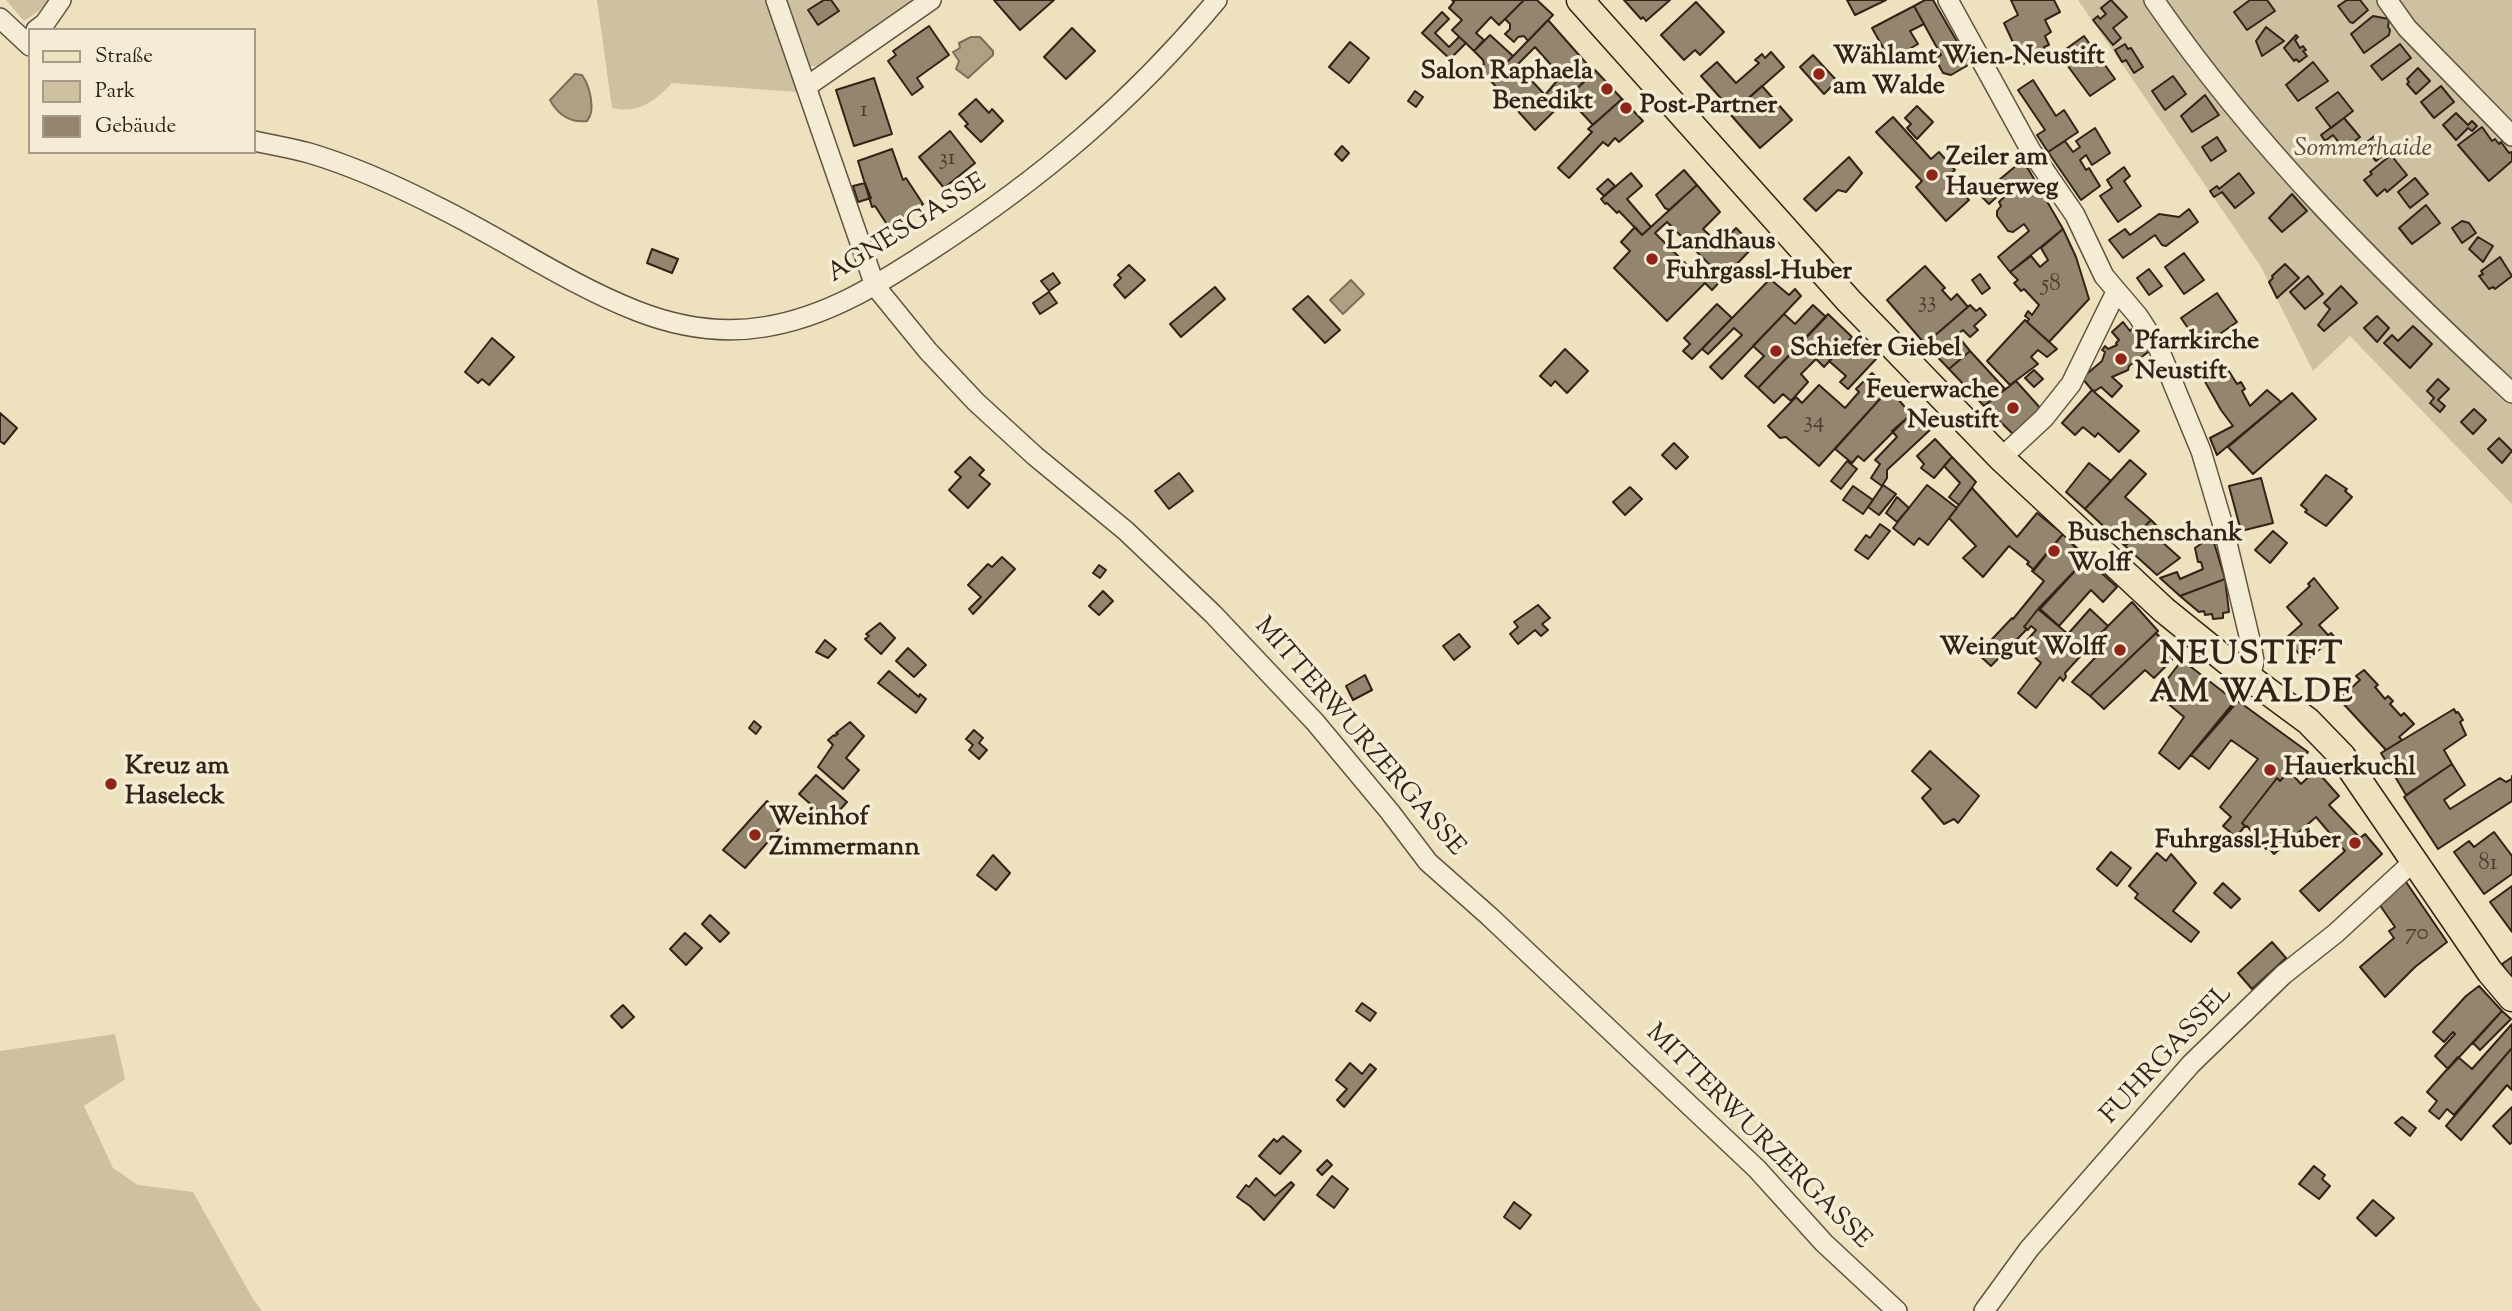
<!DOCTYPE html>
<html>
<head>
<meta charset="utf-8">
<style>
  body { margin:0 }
  #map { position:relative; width:2512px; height:1311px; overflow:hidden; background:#eee1be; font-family:"Sorts Mill Goudy",serif }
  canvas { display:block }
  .legend { position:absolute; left:28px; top:28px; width:228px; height:126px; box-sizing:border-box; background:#f4ecd5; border:2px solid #a69b89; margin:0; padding:9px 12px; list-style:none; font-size:21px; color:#322217 }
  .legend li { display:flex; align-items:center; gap:14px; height:35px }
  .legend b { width:35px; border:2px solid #a69b89 }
</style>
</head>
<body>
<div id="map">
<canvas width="2512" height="1311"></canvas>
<ul class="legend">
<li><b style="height:9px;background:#eee1be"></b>Straße</li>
<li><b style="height:19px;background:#cec1a2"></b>Park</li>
<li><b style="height:19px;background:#94856e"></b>Gebäude</li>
</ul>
</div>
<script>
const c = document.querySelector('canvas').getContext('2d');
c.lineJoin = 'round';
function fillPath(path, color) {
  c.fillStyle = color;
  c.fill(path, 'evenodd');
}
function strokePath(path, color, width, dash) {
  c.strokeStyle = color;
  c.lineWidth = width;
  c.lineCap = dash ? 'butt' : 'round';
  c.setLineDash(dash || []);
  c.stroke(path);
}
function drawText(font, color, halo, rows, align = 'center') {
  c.font = font + ' "Sorts Mill Goudy",serif';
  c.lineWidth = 7;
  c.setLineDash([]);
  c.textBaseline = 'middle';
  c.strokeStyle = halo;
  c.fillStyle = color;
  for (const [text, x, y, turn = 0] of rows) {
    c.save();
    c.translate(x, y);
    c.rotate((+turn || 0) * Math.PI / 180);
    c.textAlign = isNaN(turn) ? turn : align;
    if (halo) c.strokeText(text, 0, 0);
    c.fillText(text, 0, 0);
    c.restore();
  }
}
const green = new Path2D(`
  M6,0H48L40,10L24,21Z
  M597,0H768L798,92L672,83C655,101 639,114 612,108Z
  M786,0H914L818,66H807Z
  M2078,0H2512V504L2350,336L2313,371L2260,265Z
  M115,1034L125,1079L84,1106L113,1168L138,1185L193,1192L253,1299L262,1311H0V1051Z`);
const water = new Path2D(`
  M971,37H980L993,51V55L968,78L956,69L959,61L953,52L960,48L959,43Z
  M575,74L582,75C590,86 596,111 587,121C571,123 558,115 550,100Z
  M1351,280L1364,294L1343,314L1330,300Z`);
const building = new Path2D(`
  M824,0H831L839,11L818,25L808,10Z
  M994,0H1054L1020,30Z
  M1452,0H1524L1499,25L1491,17L1476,33L1484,40L1474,51L1452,30L1462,20L1449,8L1454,2Z
  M1524,0H1537L1553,15L1528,41L1524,36L1518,37L1514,42L1505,34L1510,29V24L1505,19Z
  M1624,0H1670L1646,21L1643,17L1641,19Z
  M1847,0H1886L1855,15Z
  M1925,0H1933L1970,64L1951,75L1943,73L1935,58L1941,55L1914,6Z
  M2011,0H2054L2060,12L2045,20L2051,32L2045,36L2049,45L2044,47L2047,52L2023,64L2004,23L2018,15Z
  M2111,0L2127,17L2113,28L2121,38L2113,45L2093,20L2098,16L2100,19L2106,14L2101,8Z
  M2250,0H2267L2275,11L2247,30L2234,12Z
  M2347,0H2360L2368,10L2353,23L2350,22L2338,6Z
  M1696,2L1724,32L1700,55L1695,50L1684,60L1661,35Z
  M1914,6L1924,24L1910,31L1918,44L1890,60L1872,28Z
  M1442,12L1449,19L1435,33L1449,47L1459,37L1466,43L1450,59L1422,33Z
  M2373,16L2389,19L2388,27L2390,30L2389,35L2364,53L2351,34Z
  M1548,20L1594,72L1535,130L1490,80ZM1535,47L1561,76L1545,95L1517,65Z
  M929,26L949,55L917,78L923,87L912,95L888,61L896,55L893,51Z
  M2266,27L2284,41L2262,56L2256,41Z
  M1072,28L1095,51L1066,79L1044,57Z
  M1490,35L1513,56L1490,80L1478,69L1484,64L1483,60L1474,51Z
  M2296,35L2298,37L2295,40L2300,48L2303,46L2306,50L2303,51L2307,56L2299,62L2296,59L2294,61L2284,48Z
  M2084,36L2115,79L2090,96L2059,54Z
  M1350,42L1369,58L1349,83L1329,67Z
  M2125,44L2128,49L2131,48L2143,67L2134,73L2126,60L2122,62L2115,50Z
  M2400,44L2411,58L2382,80L2371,66Z
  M1771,52L1784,67L1733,112L1701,76L1717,62L1736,83L1759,63L1755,60L1762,54L1765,58Z
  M1813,55L1837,81L1824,94L1800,67Z
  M2313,62L2328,81L2298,101L2286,85Z
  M2418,68L2430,81L2416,94L2407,84L2409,82L2407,79Z
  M1595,70L1622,99L1593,125L1568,98Z
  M2173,76L2186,94L2165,110L2152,91Z
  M874,78L892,134L854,146L836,90Z
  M2033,80L2056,116L2064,110L2078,132L2048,152L2037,135L2045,130L2018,90Z
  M1762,86L1792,120L1760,148L1730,114Z
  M2441,86L2454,102L2434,118L2421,102Z
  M1415,91L1423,97L1416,107L1408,101Z
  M2338,92L2353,111L2331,128L2316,108Z
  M2205,95L2219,115L2192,132L2181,116Z
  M976,99L989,113L992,109L1003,121L981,142L965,126L968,124L959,114Z
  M1622,99L1643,121L1619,142L1615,138L1608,146L1603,142L1569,178L1558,168L1592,132L1588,129Z
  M1917,106L1933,122L1917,139L1907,128L1911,124L1905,118Z
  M2456,113L2468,125L2472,121L2477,126L2472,131L2468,128L2456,140L2443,125Z
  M1893,117L1931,159L1939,152L1955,170L1947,177L1969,200L1946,221L1916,187L1922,181L1876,132Z
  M2344,118L2360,137L2344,149L2333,135L2325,141L2321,135Z
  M2482,127L2492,141L2495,139L2499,144L2501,142L2509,153L2512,152V161L2489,181L2458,145Z
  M2095,128L2110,153L2092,165L2086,155L2080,160L2086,170L2089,168L2100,186L2081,200L2048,152L2065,141L2073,152L2080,147L2076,141Z
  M950,131L975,163L944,188L919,157Z
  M2377,134L2390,150L2376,161L2363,145Z
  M2217,137L2226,151L2211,161L2202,147Z
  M1342,146L1349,153L1342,161L1335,154Z
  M892,149L903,180L906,178L923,204L905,220L902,216L888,226L875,206L872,207L858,161Z
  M2391,155L2407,175L2387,192L2385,189L2377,196L2364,180L2372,174L2370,172Z
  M1849,157L1862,173L1846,192L1838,190L1816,211L1804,199Z
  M2023,160L2063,229L2010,272L1998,257L2029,231L2024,224L2013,232L2008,231L1997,216V211L2001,206L1999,202L2007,194L1999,180Z
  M2124,167L2130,176L2124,181L2141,206L2118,222L2100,196L2112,188L2107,180Z
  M1684,170L1697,185L1669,210L1665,208L1656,195Z
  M1631,173L1642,186L1627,199L1651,227L1642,235L1619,211L1617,213L1607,203L1605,204L1601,199Z
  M2239,173L2254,193L2235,208L2222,192L2214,197L2210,191L2217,186L2219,189Z
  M2415,178L2428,194L2410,208L2398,192Z
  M1608,179L1615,186L1604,196L1597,189Z
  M865,183L871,198L858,202L853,186Z
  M1697,185L1720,212L1703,229L1720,245L1736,228L1754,246L1712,290L1705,283L1667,321L1614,268L1630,251L1621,242L1635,227L1642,235ZM1667,222L1714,269L1703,281L1655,233Z
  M1993,186L2000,194L1989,204L1982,197Z
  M2292,194L2307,211L2282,232L2269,218Z
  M2426,205L2440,223L2412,244L2399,228Z
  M2189,209L2198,222L2166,246L2162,245L2155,235L2123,258L2109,240L2125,229L2130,235L2159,214L2179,217Z
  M2462,221L2469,223L2476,233L2462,243L2452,228Z
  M2063,229L2076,257L2089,299L2049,342L2027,322L2029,319L2025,316L2028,311L2032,315L2039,305L2024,289L2021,291L2014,283L2018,280L2010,272L2031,256L2040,267L2048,260L2041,248Z
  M2478,237L2493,246L2483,262L2469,249Z
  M652,249L678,259L672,273L647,263Z
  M2184,253L2204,280L2184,294L2165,267Z
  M2500,257L2512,276L2495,289L2493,287L2489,289L2479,276L2483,274L2481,271Z
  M2285,264L2299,278L2277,298L2269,282L2273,278L2272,276Z
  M1129,265L1145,280L1125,298L1114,285L1121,278L1118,275Z
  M1925,266L1945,288L1942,290L1951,300L1957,294L1968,307L1925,344L1887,300Z
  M2149,269L2162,286L2149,295L2137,278Z
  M1053,273L1060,283L1049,291L1041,281Z
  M1980,274L1990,288L1982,294L1972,280Z
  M2308,276L2323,294L2305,309L2290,292Z
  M1770,279L1789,295L1795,289L1801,296L1722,379L1710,367L1742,335L1734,328L1708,354L1702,349Z
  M2341,286L2357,303L2324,331L2318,325L2330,309L2324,303Z
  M1215,287L1225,299L1181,337L1170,324Z
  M1049,292L1057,303L1040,314L1033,303Z
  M2217,293L2237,322L2201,347L2181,318Z
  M1308,296L1340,330L1325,343L1293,309Z
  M1717,304L1732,318L1692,359L1683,351L1690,344L1684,338Z
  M1813,305L1826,317L1758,388L1745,376L1764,356L1753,346L1784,314L1795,324Z
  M1970,305L1976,311L1980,308L1986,315L1974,326L1978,330L1970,337L1963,330L1957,335L1970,351L1949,369L1925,344Z
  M1828,314L1852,337L1824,367L1816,359L1801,374L1808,382L1791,401L1783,394L1774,403L1758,388Z
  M2377,316L2389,328L2377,342L2364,328Z
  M2025,320L2057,349L2047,357L2038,350L2031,357L2038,364L2010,385L1987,361Z
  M2123,322L2130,331L2133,328L2151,350L2129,366L2128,370L2112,377L2122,386L2112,397L2101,387L2095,391L2092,390L2082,378L2102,361L2105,352L2102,350L2105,346L2108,349L2117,345L2116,343L2119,340L2112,332Z
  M2413,326L2432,344L2410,368L2384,343L2392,335L2398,341Z
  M1852,337L1876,359L1848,389L1840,382L1846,376L1829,361Z
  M492,338L514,357L489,385L482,379L478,383L465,372Z
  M1565,349L1588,371L1567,393L1555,381L1551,386L1540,376Z
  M1970,351L2005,389L1984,406L1949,369Z
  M2225,365L2237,384L2241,382L2245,389L2242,391L2250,406L2267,390L2281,402L2217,455L2210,438L2233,426L2221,410L2203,378Z
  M2034,370L2043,379L2034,387L2025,378Z
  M1872,373L1889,389L1819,466L1786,437L1780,438L1768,426L1796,397L1802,403L1819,385L1845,408L1859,392L1856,389Z
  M2438,379L2449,389L2438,400L2445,406L2440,412L2430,403L2434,398L2427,391Z
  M2016,381L2042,410L2014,435L1984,406Z
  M1889,389L1911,414L1864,461L1858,456L1852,463L1835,449Z
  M2092,390L2139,431L2119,452L2098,433L2095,437L2083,427L2075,435L2062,423Z
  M2292,393L2316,419L2253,474L2228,447Z
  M2474,409L2486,420L2473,434L2461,422Z
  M1915,411L1931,429L1887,470V478L1882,486L1871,478L1880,464L1875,460L1897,437L1892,431Z
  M0,413L17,428L4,444L0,441Z
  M2499,438L2512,451L2502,463L2488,449Z
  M1935,439L1952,457L1934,478L1921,468L1924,464L1917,456Z
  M1674,443L1688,457L1676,469L1662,455Z
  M970,457L984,470L979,475L990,484L968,508L949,490L961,477L955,472Z
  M1952,457L1976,482L1959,505L1949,497L1960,483L1944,466Z
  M2130,460L2146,474L2125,497L2151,520L2125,546L2085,509Z
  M1847,461L1857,469L1841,489L1831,481Z
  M2089,463L2111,481L2085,509L2066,492Z
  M1179,473L1193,491L1169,509L1155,491Z
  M2326,475L2347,489L2345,491L2352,497L2326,526L2305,512L2307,510L2301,505Z
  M2261,478L2273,523L2241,531L2229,486Z
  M1883,485L1896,494L1879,515L1868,507Z
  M1927,485L1957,508L1928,545L1919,538L1914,545L1893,528Z
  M1853,486L1873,500L1863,514L1843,500Z
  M1630,487L1642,499L1625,515L1613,502Z
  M1972,488L2017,537L2037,513L2063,534L2034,570L2027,564L2029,562L2009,546L1983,577L1963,558L1976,546L1949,518Z
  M1897,497L1909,508L1897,522L1886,513Z
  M2151,520L2160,529L2157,532L2164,538L2161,541L2180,558L2157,575L2125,546Z
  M1880,524L1890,531L1868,559L1855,550L1866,535L1870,538Z
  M2273,531L2287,543L2270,563L2255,550Z
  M2063,534L2086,559L2038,609L2024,627L2027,629L1991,666L1978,654L2012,618L2013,619L2044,581L2032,571Z
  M2212,536L2225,579L2180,596L2160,578L2177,572L2180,579L2203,569L2201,562H2198L2195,548Z
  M1002,557L1015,569L973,614L969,609L981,597L968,585L988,564L992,567Z
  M2086,559L2117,587L2103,602L2091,590L2059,626L2040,609Z
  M1099,565L1106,570L1100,578L1093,573Z
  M2314,578L2338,608L2319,625L2328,635L2331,633L2336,639L2329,646L2327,643L2306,661L2285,639L2302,624L2287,607L2310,586L2308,584Z
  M2225,579L2229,612L2223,613V618L2213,619L2212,614L2205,615L2204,611L2199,612L2180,596Z
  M1103,591L1113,601L1099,615L1089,606Z
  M2132,602L2158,631L2090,696L2072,682L2108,644L2099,635Z
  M1538,605L1550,618L1542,624L1548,630L1541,636L1535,630L1518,644L1510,634L1518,627L1514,622Z
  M2038,609L2068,634L2090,609L2108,626L2065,673L2066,677L2063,681L2060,677L2036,708L2018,693L2041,663L2022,646L2036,630L2031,626L2028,630L2024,627Z
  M880,623L895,638L881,654L865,639L869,636L866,634Z
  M2156,633L2177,655L2154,678L2145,670L2104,709L2090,696Z
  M1459,634L1470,647L1454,660L1443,646Z
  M825,640L836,649L828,658L816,652Z
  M908,648L926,665L914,677L896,661Z
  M2182,660L2235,701L2179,769L2159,753L2184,717L2153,691L2169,677Z
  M2364,670L2378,685L2375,687L2385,699L2388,696L2393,701L2390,704L2401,716L2404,713L2414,724L2399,737L2402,740L2386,750L2339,699L2360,680L2356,676Z
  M889,671L919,697L920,694L926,699L916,713L878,683Z
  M1365,675L1372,690L1353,700L1346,686Z
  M2238,701L2308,752L2280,781L2277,778L2242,823L2245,826L2236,837L2223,826L2231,817L2220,807L2258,759L2231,740L2209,769L2191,755Z
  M2454,709L2456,713L2458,712L2463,720L2460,722L2466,735L2444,750L2452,764L2406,795L2381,753Z
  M754,721L761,727L756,734L749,728Z
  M850,722L864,736L846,758L859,770L843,789L818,767L833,745L828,740L834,735L835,736L838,734L836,733Z
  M974,730L983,738L979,743L987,750L979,759L969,750L973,745L966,739Z
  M1930,751L1979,796L1958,823L1954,819L1944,824L1922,798L1931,789L1912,771Z
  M2452,764L2465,785L2444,800L2450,809L2500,778L2506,782L2512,779V776V801L2438,849L2404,797Z
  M2316,770L2339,796L2329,805L2360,838L2365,834L2382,854L2319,911L2300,891L2345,851L2316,817L2274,854L2268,847L2266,849L2247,826L2246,827L2242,823L2277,778L2280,781L2289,771L2301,784Z
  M816,775L847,802L830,821L799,794Z
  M767,801L787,820L745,868L723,850Z
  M2494,832L2512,856V874L2484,894L2454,852L2469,841L2474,847Z
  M2111,852L2131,868L2117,886L2097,869Z
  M2157,853L2166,861L2171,854L2196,883L2173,911L2199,932L2191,942L2135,898L2138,894L2129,886Z
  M993,855L1010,873L996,890L977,875Z
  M2404,879L2447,942L2415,967L2385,997L2360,967L2394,938L2389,931L2395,927L2377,901Z
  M2223,883L2240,899L2231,908L2214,893Z
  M2512,886V932L2490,902Z
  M710,915L729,933L720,942L702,924Z
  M685,933L702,948L686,965L670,949Z
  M2272,942L2286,958L2252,989L2238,973Z
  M2512,957V979L2502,964Z
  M2479,986L2502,1011L2448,1069L2435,1056L2455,1034L2453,1032L2444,1042L2433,1032L2466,996Z
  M1362,1003L1376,1013L1370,1021L1356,1011Z
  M623,1005L634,1017L622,1028L611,1016Z
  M2502,1011L2511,1019L2480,1050L2473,1043Z
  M2512,1024V1048L2454,1115L2447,1109L2439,1119L2429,1111L2437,1101L2427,1092L2458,1057L2472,1069Z
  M2512,1048V1090L2507,1085L2461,1140L2446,1126Z
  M1350,1063L1362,1074L1370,1064L1376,1069L1344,1107L1337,1100L1347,1089L1336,1080Z
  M2512,1107V1142L2510,1144L2493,1126Z
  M2402,1117L2416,1128L2410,1136L2395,1123Z
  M1283,1136L1301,1151L1280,1174L1259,1156L1274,1139L1277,1142Z
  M1327,1160L1332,1165L1322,1175L1317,1170Z
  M2314,1166L2325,1175L2322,1179L2330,1186L2319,1199L2299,1184Z
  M1332,1176L1348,1189L1334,1208L1317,1195Z
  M1256,1178L1275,1196L1291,1182L1294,1185L1264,1220L1250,1206L1237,1197L1246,1185L1249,1187Z
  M2373,1200L2394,1218L2376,1236L2357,1218Z
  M1514,1202L1531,1215L1520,1229L1504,1217Z`);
const minor = new Path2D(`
  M776,0L875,286L928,351L976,402L1035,456L1126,531L1213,614L1315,722L1390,812L1428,862L1489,916L1757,1169L1824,1243L1897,1311
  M1948,0L2031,151L2075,215L2104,276L2138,316L2158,347L2201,451L2222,522L2251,644L2254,661L2250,678
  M2154,0C2255,147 2382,273 2512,393
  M2387,0L2407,28L2512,136
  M0,18L30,46
  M36,30L45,23L61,0
  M806,87L931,0
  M254,141C272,145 291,148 309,153C353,166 397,186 438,207C505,240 568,284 637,311C678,327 721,334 764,327C827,317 879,284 931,250C1042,178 1132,102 1217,0
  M2001,458L2044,418L2071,384L2116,292
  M1984,1311L2029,1249L2191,1064L2283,975L2336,933L2414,861`);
const major = new Path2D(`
  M1580,0L1849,301L2001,458L2164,610L2232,665L2308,721L2342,756L2490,972L2512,998`);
const markers = [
  [1819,74,7,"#8f2418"],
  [1607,89,7,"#8f2418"],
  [1626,108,7,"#8f2418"],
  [1932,175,7,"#8f2418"],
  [1652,259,7,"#8f2418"],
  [1776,351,7,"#8f2418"],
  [2121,359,7,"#8f2418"],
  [2013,408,7,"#8f2418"],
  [2054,551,7,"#8f2418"],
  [2120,650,7,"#8f2418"],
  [2270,770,7,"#8f2418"],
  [111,784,7,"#8f2418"],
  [755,835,7,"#8f2418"],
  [2355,843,7,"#8f2418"]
];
const numberNames = [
  ["1",864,112],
  ["31",947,160],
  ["58",2051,286],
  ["33",1927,303],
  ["34",1814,423],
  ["81",2488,865],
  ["70",2417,935]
];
const poiNames = [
  ["Wählamt Wien-Neustift",1833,59],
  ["am Walde",1833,89],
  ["Salon Raphaela",1593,74,"right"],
  ["Benedikt",1593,104,"right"],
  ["Post-Partner",1640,108],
  ["Zeiler am",1946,160],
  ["Hauerweg",1946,190],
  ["Landhaus",1666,244],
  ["Fuhrgassl-Huber",1666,274],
  ["Pfarrkirche",2135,344],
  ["Neustift",2135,374],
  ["Schiefer Giebel",1790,351],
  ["Feuerwache",1999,393,"right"],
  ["Neustift",1999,423,"right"],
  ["Buschenschank",2068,536],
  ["Wolff",2068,566],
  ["Weingut Wolff",2106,650,"right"],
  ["Kreuz am",125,769],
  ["Haseleck",125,799],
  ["Hauerkuchl",2284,770],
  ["Weinhof",769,820],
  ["Zimmermann",769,850],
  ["Fuhrgassl-Huber",2341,843,"right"]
];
const parkNames = [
  ["Sommerhaide",2363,151]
];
const streetNames = [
  ["AGNESGASSE",908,230,-32],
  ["MITTERWURZERGASSE",1358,738,49],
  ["FUHRGASSEL",2168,1056,-47],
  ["MITTERWURZERGASSE",1757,1138,45]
];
const districtNames = [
  ["NEUSTIFT",2252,657],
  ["AM WALDE",2252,695]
];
fillPath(green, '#cec1a2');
fillPath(water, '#aea085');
strokePath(water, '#7c6e59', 2);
fillPath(building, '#94856e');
strokePath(building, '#322217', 2);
strokePath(minor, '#615241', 22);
strokePath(major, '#322217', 29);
strokePath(minor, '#f4ecd5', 19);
strokePath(major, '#eee1be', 26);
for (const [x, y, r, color] of markers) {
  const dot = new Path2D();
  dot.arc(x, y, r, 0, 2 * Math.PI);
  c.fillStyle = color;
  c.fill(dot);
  strokePath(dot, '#f4ecd5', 2.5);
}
drawText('23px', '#4a3b2d', null, numberNames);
drawText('bold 26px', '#322217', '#f4ecd5', poiNames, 'left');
drawText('italic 26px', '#594a3a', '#f4ecd5', parkNames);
drawText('26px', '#322217', '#f4ecd5', streetNames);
c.letterSpacing = '2px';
drawText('bold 33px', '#322217', '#f4ecd5', districtNames);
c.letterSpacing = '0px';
</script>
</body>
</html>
